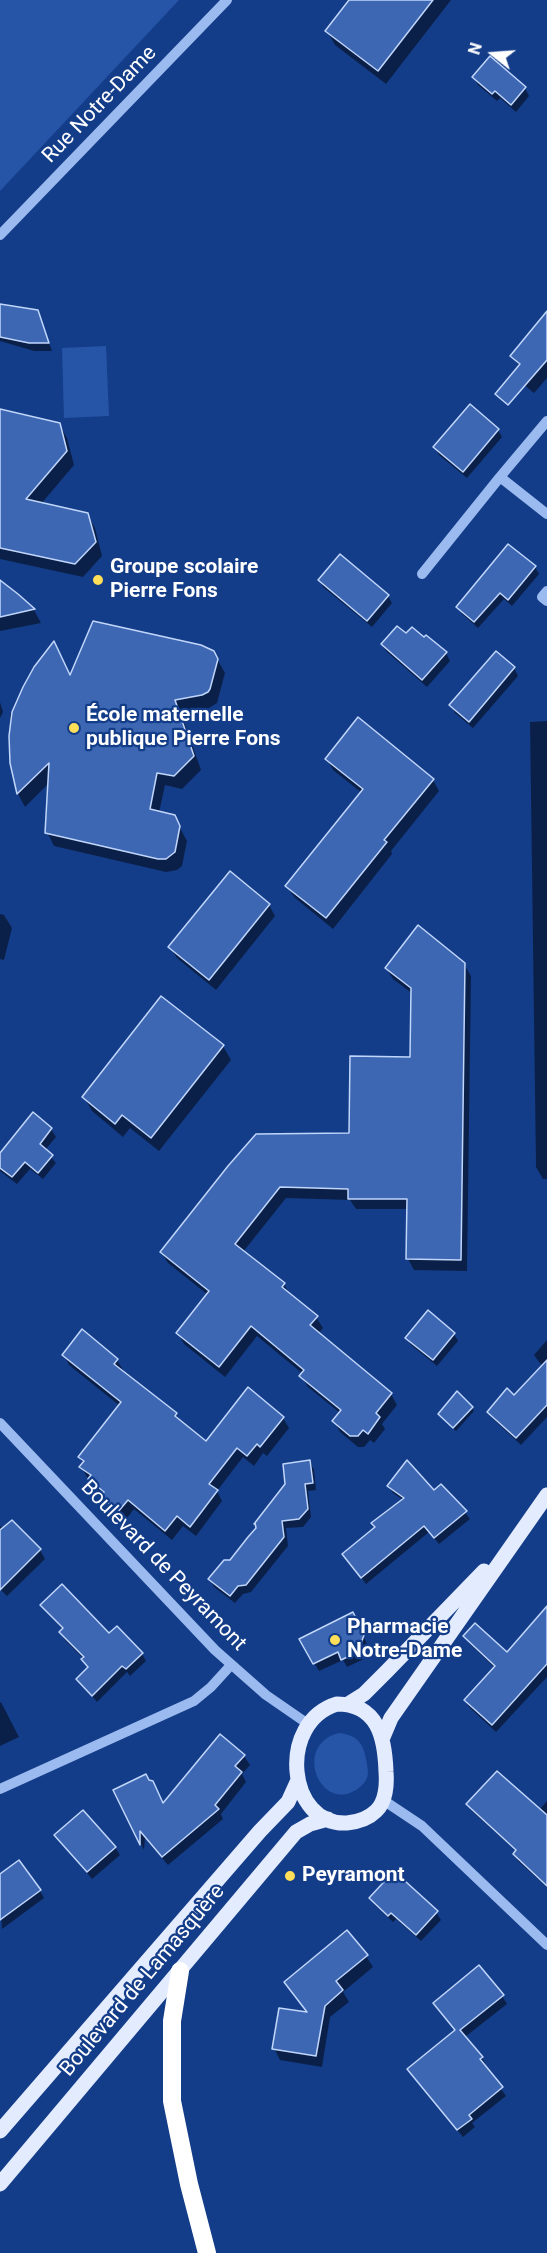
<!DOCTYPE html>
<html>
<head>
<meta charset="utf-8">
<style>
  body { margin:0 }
  #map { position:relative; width:547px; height:2253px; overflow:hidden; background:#143d89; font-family:Roboto,sans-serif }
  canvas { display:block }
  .north { position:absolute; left:463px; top:24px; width:60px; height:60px; -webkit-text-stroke:4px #143d89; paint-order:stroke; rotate:287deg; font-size:16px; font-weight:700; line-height:24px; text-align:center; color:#fff }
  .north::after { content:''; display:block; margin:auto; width:21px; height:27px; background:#fff; clip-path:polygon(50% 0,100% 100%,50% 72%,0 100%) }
</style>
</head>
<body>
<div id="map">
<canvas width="547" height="2253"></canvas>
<div class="north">N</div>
</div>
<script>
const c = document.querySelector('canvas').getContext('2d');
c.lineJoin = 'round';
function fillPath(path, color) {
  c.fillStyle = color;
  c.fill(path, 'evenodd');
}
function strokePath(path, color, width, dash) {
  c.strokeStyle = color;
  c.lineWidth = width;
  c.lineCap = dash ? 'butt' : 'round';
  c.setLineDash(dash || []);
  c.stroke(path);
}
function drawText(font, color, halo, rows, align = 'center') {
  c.font = font + ' Roboto,sans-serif';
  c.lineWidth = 4.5;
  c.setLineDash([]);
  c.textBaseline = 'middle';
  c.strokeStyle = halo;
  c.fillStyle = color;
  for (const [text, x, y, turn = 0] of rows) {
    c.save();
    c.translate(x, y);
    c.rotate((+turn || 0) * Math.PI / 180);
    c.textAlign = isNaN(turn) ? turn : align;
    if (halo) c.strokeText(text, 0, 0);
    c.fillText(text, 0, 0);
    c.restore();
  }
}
const green = new Path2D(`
  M0,0H179L0,191Z
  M106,346L109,416L64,418L62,348Z
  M339,1733C356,1735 363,1742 366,1759C367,1765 369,1772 367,1778C364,1785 357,1790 350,1793C317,1805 295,1744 339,1733Z`);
const shadow = new Path2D(`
  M351,0H451L386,84L335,45L327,31Z
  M474,78L525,88L529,96L516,112L500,98L497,101L478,85Z
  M3,304L11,307L38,311L52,351H34L0,341V306Z
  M547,328V378L534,393L518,380L520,366L511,356Z
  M0,411L59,424L67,438L74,465L41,504L87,514L95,528L102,556L83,577L0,559Z
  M498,430L502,437L467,478L439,455L435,448Z
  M535,567L539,574L512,606L504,599L478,628L462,614L458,607Z
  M319,580L388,596L392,603L372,627L323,587Z
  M0,582L34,610L41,623L0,631Z
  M406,636L446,653L450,661L427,687L387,652L382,645Z
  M215,655L225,673L217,703L209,708L181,713L201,770L182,789L165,785L159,813L174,817L187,841L182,866L177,870L166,872L54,846L47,832L49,783L25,807L18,794L13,773L10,715L35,667L71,677Z
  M514,668L518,676L473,728L455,713L451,705Z
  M0,702L3,712L0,718Z
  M547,721V1179H543L536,1167L530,722Z
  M327,759L433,780L439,791L391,851L392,854L333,929L294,897L287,886L362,793L333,770Z
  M269,905L275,916L216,990L177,958L170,947Z
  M0,914L4,915L12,928L4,960L0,959Z
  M464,964L471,976L467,1271L414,1270L408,1259V1209H356L350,1200L286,1198L243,1252L284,1284L290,1295L316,1317L323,1328L318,1334L391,1394L397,1405L382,1424L385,1429L374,1443L370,1440L364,1447H358L340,1432L334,1421L340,1413L308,1387L301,1376L303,1374L257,1336L225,1377L184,1344L178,1333L208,1295L168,1263L161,1252L350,1135L412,1059L413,994L393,979L386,968Z
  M223,1046L231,1060L159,1151L130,1128L123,1137L92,1111L84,1097Z
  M33,1115L51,1129L56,1137L45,1150L56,1163L43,1179L30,1169L17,1184L0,1171V1156Z
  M454,1334L458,1341L437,1366L411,1345L407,1338Z
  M547,1340V1370L539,1362L534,1355Z
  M64,1355L117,1360L123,1370L122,1372L176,1414L181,1423L206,1443L283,1418L289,1428L267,1456L263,1453L254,1466L243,1457L217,1491L222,1501L196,1536L183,1526L172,1540L134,1509L124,1522L87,1477L81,1467L84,1464L80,1457L120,1406L69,1365Z
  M514,1397L547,1406V1417L521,1445L493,1419L489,1412Z
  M472,1407L474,1411L456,1431L442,1418Z
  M310,1462L314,1470L316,1490L308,1491L311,1517L303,1527L286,1528L288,1546L251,1592L243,1594L235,1603L214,1587L210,1579L231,1561Z
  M389,1486L434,1492L451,1498L453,1496L470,1519L439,1544L429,1532L366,1584L344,1554L376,1528L403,1500L393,1493Z
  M0,1526L40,1550L45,1559L7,1596L0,1589Z
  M42,1605L109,1635L142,1654L146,1661L130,1676L127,1672L97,1702L78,1679L89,1668L84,1659L65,1640L61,1633L63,1630Z
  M547,1609V1677L496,1732L470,1708L465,1701L495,1668L469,1643L465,1636L507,1654Z
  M357,1622L367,1644L362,1660L347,1667L343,1660L319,1671L301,1640Z
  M1,1702L19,1737L0,1746V1703Z
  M244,1756L250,1765L242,1774L246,1782L221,1814L223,1819L168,1865L145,1838L144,1850L115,1791L163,1805Z
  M547,1801V1887L518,1861L515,1854L517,1852L472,1811L468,1804L539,1810Z
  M56,1835L115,1847L120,1855L92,1879Z
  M0,1875L40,1891L44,1898L2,1929Z
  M371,1898L436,1912L441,1920L421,1941L396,1919L393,1922L375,1905Z
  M366,1956L373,1967L343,1992L349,2002L330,2017L322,2067L280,2060L274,2048L308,2013L286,1982Z
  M502,1996L507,2004L465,2037L482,2058L486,2065L485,2067L506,2096L472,2123L475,2127L463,2137L409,2070L456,2031L439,2010Z`);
const building = new Path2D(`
  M349,0H433L378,71L325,31Z
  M490,56L526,87L511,105L495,91L492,94L472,77Z
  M0,304L38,310L49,343H29L0,337Z
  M547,311V360L508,405L495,394L520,364L510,356Z
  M470,404L499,429L463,472L433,447Z
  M0,409L60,423L67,451L26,499L88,513L96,542L75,564L0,548Z
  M508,544L536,566L508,600L500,593L474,622L456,607Z
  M340,554L389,595L367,621L318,580Z
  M0,580L18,594L35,609L0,617Z
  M93,621L201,645L214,651L218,659L210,689L208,692L202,695L175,700L194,756L174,776L157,773L150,809L175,815L180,826L175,852L166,859H158L45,833L49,763L17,794L10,763L9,736L12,712L23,687L34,667L54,641L70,675Z
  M397,626L406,633L412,627L424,637L426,635L447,652L422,680L381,644Z
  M496,651L515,667L469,722L449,705Z
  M358,717L434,779L384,840L387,842L326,918L285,886L363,789L325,759Z
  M230,871L270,904L209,980L168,947Z
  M418,925L465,963L461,1260L406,1259L407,1199H348V1189L280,1187L235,1244L285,1283L282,1287L318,1316L310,1325L392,1393L376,1413L380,1417L368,1434L363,1430L358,1436H350L332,1421L341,1410L299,1376L304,1370L251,1326L219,1367L176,1333L209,1291L160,1252L228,1166L256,1134L349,1133L350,1056L410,1057L411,988L385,968Z
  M161,996L224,1045L151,1138L122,1115L115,1124L82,1097Z
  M33,1112L52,1128L40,1144L53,1155L38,1173L25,1162L12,1177L0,1168V1153Z
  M428,1310L455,1333L433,1360L405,1338Z
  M82,1329L118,1359L114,1364L177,1413L175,1416L206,1441L248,1387L284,1417L260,1447L257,1444L247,1456L237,1448L209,1484L218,1490L190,1527L177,1516L165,1531L128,1500L117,1513L102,1496L104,1492L88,1479L91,1475L79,1467L84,1461L78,1457L121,1402L62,1355Z
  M547,1360V1405L516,1438L487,1412L507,1388L514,1395Z
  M457,1391L473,1407L453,1428L438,1414Z
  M310,1460L313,1483L305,1484L308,1509L299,1519L282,1521L284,1537L246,1585L238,1586L230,1596L208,1579L224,1560H230L248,1537L256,1528L255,1523L254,1524L285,1484L283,1464Z
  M407,1460L434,1490L441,1484L467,1511L434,1538L424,1526L361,1578L342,1554L375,1527L371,1523L404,1498L387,1486Z
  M12,1520L41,1549L0,1590V1530Z
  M62,1584L109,1633L117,1626L143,1653L126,1669L122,1666L92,1696L76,1679L88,1667L81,1659L84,1657L59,1632L63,1628L40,1605Z
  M547,1606V1664L492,1725L464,1700L495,1666L463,1636L475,1623L507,1652Z
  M353,1612L364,1635L358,1652L341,1660L338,1652L313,1664L299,1639Z
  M220,1734L245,1755L235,1766L242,1772L215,1805L219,1809L162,1857L140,1831V1845L113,1790L146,1774L149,1780L153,1781L163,1803Z
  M497,1771L547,1815V1886L513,1854L516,1850L466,1804Z
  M83,1810L116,1847L87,1872L54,1835Z
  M19,1860L41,1890L0,1920V1874Z
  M394,1871L438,1911L416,1935L391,1913L388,1916L369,1898Z
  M347,1930L368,1955L336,1981L343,1990L325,2006L316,2056L272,2049L279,2008L307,2012L284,1982Z
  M479,1965L504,1995L460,2030L483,2057L480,2059L503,2087L469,2115L472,2119L457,2130L407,2069L455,2030L433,2003Z`);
const minor = new Path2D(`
  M0,235L227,0
  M547,421L500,477L547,514
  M422,574L500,477
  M547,591L542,597L547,601
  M0,1423L215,1650L266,1695L308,1724
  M0,1789L194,1701L211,1687L231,1665
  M383,1800L422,1826L547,1945`);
const major = new Path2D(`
  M337,1704C378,1704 385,1738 386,1772C387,1784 386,1802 376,1811C369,1818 357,1822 347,1823C287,1826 277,1722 337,1704Z
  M348,1704L364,1694L387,1671L484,1571
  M383,1737L391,1718L547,1495
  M0,2131L260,1831L288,1802L298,1780
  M0,2184L296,1832L310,1824L328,1819`);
const highway = new Path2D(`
  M180,1971L172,2021V2101L189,2184L207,2253`);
const markers = [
  [98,580,6,"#ffde59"],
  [74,728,6,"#ffde59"],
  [335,1640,6,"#ffde59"],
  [290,1876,6,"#ffde59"]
];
const streetNames = [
  ["Rue Notre-Dame",100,105,-46],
  ["Boulevard de Peyramont",163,1566,46],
  ["Boulevard de Lamasquère",143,1981,-50]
];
const poiNames = [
  ["Groupe scolaire",110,568],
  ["Pierre Fons",110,592],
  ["École maternelle",86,716],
  ["publique Pierre Fons",86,740],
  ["Pharmacie",347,1628],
  ["Notre-Dame",347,1652],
  ["Peyramont",302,1876]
];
fillPath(green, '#2655a8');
fillPath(shadow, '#0007');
fillPath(building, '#3d67b2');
strokePath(building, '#c1d6fb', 1.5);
strokePath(minor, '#9bbaef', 10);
strokePath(major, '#e3ebff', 15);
strokePath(highway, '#fff', 18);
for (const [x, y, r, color] of markers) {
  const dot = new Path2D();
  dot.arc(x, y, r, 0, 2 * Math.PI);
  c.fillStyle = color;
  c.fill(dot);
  strokePath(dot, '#143d89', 2);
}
drawText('21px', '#fff', '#143d89', streetNames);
drawText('bold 21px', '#fff', '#143d89', poiNames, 'left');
</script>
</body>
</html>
